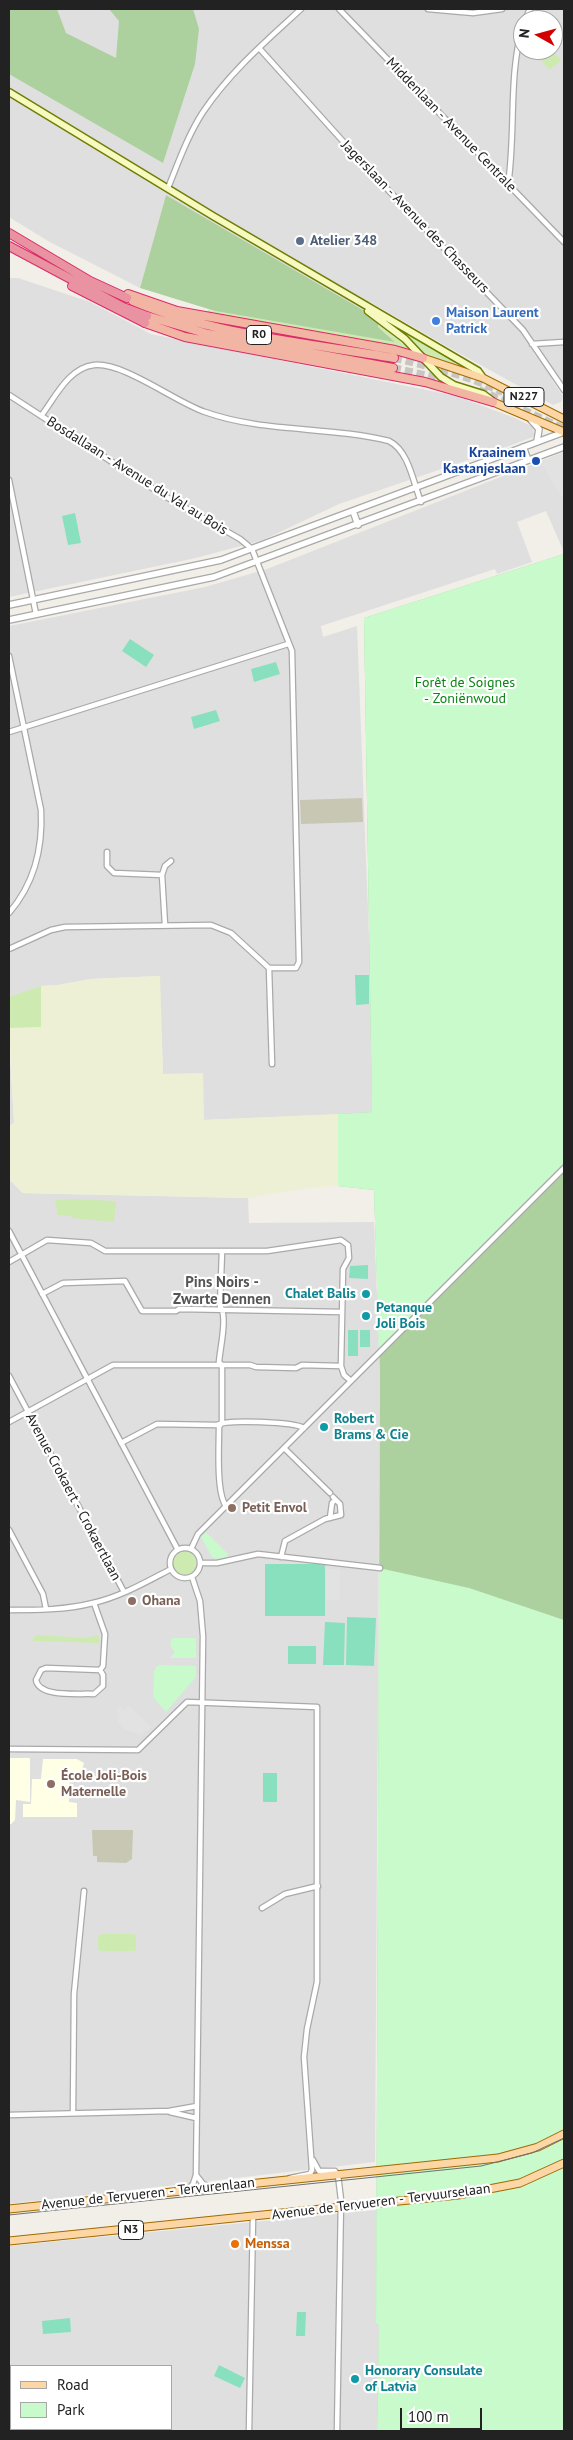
<!DOCTYPE html>
<html>
<head>
<meta charset="utf-8">
<style>
  body { margin:0 }
  #map { position:relative; width:573px; height:2440px; overflow:hidden; background:#f2efe9; font-family:"PT Sans",sans-serif }
  canvas { display:block }
  .frame { position:absolute; inset:0; border:10px solid #222; pointer-events:none }
  .legend { position:absolute; left:10px; top:2365px; width:162px; height:65px; box-sizing:border-box; background:#fff; border:1px solid #a7a7a7; margin:0; padding:6px 9px; list-style:none; font-size:15px; color:#222 }
  .legend li { display:flex; align-items:center; gap:10px; height:25px }
  .legend b { width:25px; border:1px solid #a7a7a7 }
  .north { position:absolute; left:513px; top:10px; width:50px; height:50px; box-sizing:border-box; background:#fff; border:1px solid #a7a7a7; border-radius:50%; rotate:277deg; font-size:14px; font-weight:700; line-height:20px; text-align:center; color:#222 }
  .north::after { content:''; display:block; margin:auto; width:18px; height:22px; background:#d40000; clip-path:polygon(50% 0,100% 100%,50% 72%,0 100%) }
  .scale { position:absolute; left:400px; top:2408px; width:82px; height:22px; box-sizing:border-box; border:2px solid #222; border-top:0; padding-left:6px; font-size:15px; line-height:18px; white-space:nowrap; color:#222; -webkit-text-stroke:4px #fff; paint-order:stroke }
</style>
</head>
<body>
<div id="map">
<canvas width="573" height="2440"></canvas>
<div class="frame"></div>
<ul class="legend">
<li><b style="height:6px;background:#fcd6a4"></b>Road</li>
<li><b style="height:14px;background:#c8facc"></b>Park</li>
</ul>
<div class="north">N</div>
<div class="scale">100 m</div>
</div>
<script>
const c = document.querySelector('canvas').getContext('2d');
c.lineJoin = 'round';
function fillPath(path, color) {
  c.fillStyle = color;
  c.fill(path, 'evenodd');
}
function strokePath(path, color, width, dash) {
  c.strokeStyle = color;
  c.lineWidth = width;
  c.lineCap = dash ? 'butt' : 'round';
  c.setLineDash(dash || []);
  c.stroke(path);
}
function drawText(font, color, halo, rows, align = 'center') {
  c.font = font + ' "PT Sans",sans-serif';
  c.lineWidth = 4.5;
  c.setLineDash([]);
  c.textBaseline = 'middle';
  c.strokeStyle = halo;
  c.fillStyle = color;
  for (const [text, x, y, turn = 0] of rows) {
    c.save();
    c.translate(x, y);
    c.rotate((+turn || 0) * Math.PI / 180);
    c.textAlign = isNaN(turn) ? turn : align;
    if (halo) c.strokeText(text, 0, 0);
    c.fillText(text, 0, 0);
    c.restore();
  }
}
const residential = new Path2D(`
  M9,9H564V384L557,374L552,380L563,396L561,402L553,405L446,346L370,302L363,310L166,195L140,288L48,241L9,217ZM523,20H553V50H523Z
  M9,278H18L90,302L151,334L456,396L515,418L533,427L534,434L533,437L506,447L339,504L263,540L196,558L9,597Z
  M564,452V552L546,511L517,522L532,562L497,574L495,569L321,626L323,637L357,626L370,963L372,1113L204,1120L163,1074L159,976L91,979L58,985L41,986L9,1028V626L205,587L267,569Z
  M9,1042L14,1123L9,1126Z
  M9,1179L23,1193L248,1198L249,1223L374,1222L380,1374L375,2162L9,2204Z
  M376,2210V2323L379,2325L377,2431H9V2246ZM11,2366H171V2429H11Z`);
const education = new Path2D(`
  M9,1758H30V1802L16,1800L15,1820L11,1824H9Z
  M43,1759H77L84,1763L80,1776H70L69,1802L77,1803V1817H23V1804H31L32,1779H41Z`);
const construction = new Path2D(`
  M362,798L363,822L301,824L300,800Z
  M92,1830H133L132,1859L126,1863L97,1862V1856H93Z`);
const farmland = new Path2D(`
  M160,976L163,1074L203,1073L204,1120L338,1114V1186L308,1188L248,1198L23,1193L9,1179V1126L14,1123L9,1028L41,1027V986L58,985L91,979Z`);
const grass = new Path2D(`
  M546,50H553L561,61L549,70L538,56Z
  M208,310L394,341L378,327V323L408,348L405,349L208,314Z
  M404,331L454,361L455,364L424,354L402,332Z
  M41,986V1027L9,1028V997Z
  M73,1199L116,1201L114,1222L72,1218V1216L58,1215L55,1200Z
  M172 1563a12 12 0 1 1 24 0a12 12 0 1 1-24 0Z
  M35,1635L87,1638L98,1635L100,1643L32,1641Z
  M101,1934H134L136,1937V1949L134,1951H101L98,1949V1937Z`);
const forest = new Path2D(`
  M9,9H57L66,33L116,58L119,21L109,9H193L199,29L195,64L163,163L9,74Z
  M166,195L363,310L378,323V327L395,342L215,311L140,288Z
  M564,554V2431H377L379,2326L376,2323L380,1374L374,1190L338,1186V1114L372,1112L364,618Z`);
const park = new Path2D(`
  M564,554V1168L379,1353L374,1190L338,1186V1114L372,1112L364,618Z
  M206,1532L227,1553L228,1557L218,1559L212,1557L201,1537Z
  M379,1568L469,1588L564,1620V2431H377L379,2326L376,2323Z
  M172,1638H196V1658H170L175,1652L170,1646Z
  M161,1665L196,1666V1677L166,1712L153,1697L154,1672L156,1667Z`);
const pitch = new Path2D(`
  M75,513L81,543L68,545L62,516Z
  M130,639L154,655L146,667L122,651Z
  M276,662L280,674L254,682L251,669Z
  M216,710L220,721L194,729L191,717Z
  M355,975H369V1004L356,1005Z
  M368,1265V1279L349,1278L350,1266Z
  M348,1330H358V1356H348Z
  M360,1330H370V1347H360Z
  M265,1564H325V1616H265Z
  M347,1617L376,1618L374,1666L346,1665Z
  M325,1622L345,1623L344,1665H323Z
  M288,1646H316V1664H288Z
  M263,1773H277V1802H263Z
  M297,2312H306L305,2336H296Z
  M70,2318L71,2332L43,2334L42,2321Z
  M219,2365L245,2378L240,2388L214,2376Z`);
const parking = new Path2D(`
  M564,452V500L540,462Z
  M326,1569H340V1600H326Z
  M120,1706L124,1710L129,1706L152,1727L141,1735L126,1730L117,1721L120,1717L116,1710Z`);
const trunkTunnel = new Path2D(`
  M394,358C431,366 469,376 503,392
  M393,368L446,380
  M479,390L562,428`);
const minor = new Path2D(`
  M339,9L564,242
  M428,9L473,13L502,9
  M525,20L530,9
  M259,48L367,168L523,330L564,390
  M508,185C516,133 508,74 523,25
  M168,188C178,163 188,135 203,112C230,72 266,41 301,9
  M532,344L564,342
  M9,395L163,495L240,539L252,549L292,651L299,962L296,968H269L231,933L211,925L65,927L51,930L9,949
  M41,416C55,398 68,368 94,365C124,362 175,402 205,412C264,433 329,426 389,441C409,451 413,482 421,502
  M9,480L36,614
  M9,656L41,810C43,848 34,884 9,913
  M9,732L288,644
  M107,852V866L114,873L162,875L165,925
  M162,875L165,866L171,861
  M269,968L272,1064
  M9,1231L178,1550
  M222,1251L220,1306C228,1316 220,1348 219,1362L222,1365V1422L219,1427C219,1445 216,1493 226,1506
  M9,1262L47,1240L91,1243L105,1251H267L341,1240L348,1245L349,1258L343,1269L341,1366L344,1375L351,1381
  M42,1294L63,1283L125,1281L142,1311H176L179,1309L342,1312
  M9,1376L124,1592
  M9,1422L113,1365H250L256,1367L296,1368L302,1365L341,1366
  M121,1443L157,1424L217,1425C227,1419 294,1422 304,1428
  M284,1448L330,1493
  M330,1518L332,1503L335,1500
  M9,1530L43,1594L46,1609
  M170 1563a15 15 0 1 1 30 0a15 15 0 1 1-30 0Z
  M191,1549L198,1534L564,1168
  M281,1557L285,1541L325,1519L341,1515L340,1504L333,1497
  M201,1563H217L258,1554L380,1568
  M94,1603L105,1634L103,1666L100,1670
  M9,1610C37,1610 66,1610 93,1603C120,1597 146,1582 171,1569
  M46,1668L100,1670L103,1675V1686L94,1694C79,1693 39,1698 36,1680L41,1670Z
  M9,1749L138,1750L187,1702L317,1707V1982L307,2029L304,2057L312,2170L310,2174L290,2178
  M262,1908L285,1894L318,1886
  M73,2112L74,1994L84,1891
  M170,2112L196,2118
  M9,2115L169,2111L197,2106
  M313,2160L319,2171H335L338,2175L341,2200L337,2431
  M196,2175L203,2184L209,2186
  M188,2189L193,2184L196,2175L203,1636L200,1601L192,1577
  M9,2375H11
  M104,2429L107,2431
  M249,2431L253,2217`);
const tertiary = new Path2D(`
  M531,420L539,429L537,441
  M523,447L528,460
  M353,511L358,525
  M9,605L221,560L564,432
  M9,620L214,577L564,447`);
const secondary = new Path2D(`
  M9,92L213,216L478,371L483,378
  M368,311L405,339L441,377L454,385L483,394L491,400`);
const primary = new Path2D(`
  M423,358L483,378L564,419
  M493,402L564,432
  M9,2209L498,2158L538,2147L564,2134
  M9,2241L458,2195L520,2183L564,2163`);
const trunk = new Path2D(`
  M128,294L177,311L395,350L423,358
  M133,301C214,335 308,343 394,358
  M147,316L208,334L393,368
  M145,323L185,337L425,382L493,402`);
const motorway = new Path2D(`
  M9,233L90,281L127,298
  M9,246L123,307L147,316
  M72,286L145,323`);
const tram = new Path2D(`
  M9,2215L481,2166L532,2153L564,2138`);
const markers = [
  [300,241,5,"#5c6f8a"],
  [436,321,5,"#3f7fe0"],
  [536,461,5,"#1a4fb4"],
  [366,1294,5,"#0f9aa8"],
  [366,1316,5,"#0f9aa8"],
  [324,1427,5,"#0f9aa8"],
  [232,1508,5,"#8d6e63"],
  [132,1601,5,"#8d6e63"],
  [51,1784,5,"#8d6e63"],
  [235,2244,5,"#e8710a"],
  [355,2379,5,"#0f9aa8"]
];
const shields = [
  [259,335,25],
  [524,397,40],
  [131,2230,25]
];
const shieldNames = [
  ["R0",259,335],
  ["N227",524,397],
  ["N3",131,2230]
];
const streetNames = [
  ["Middenlaan - Avenue Centrale",451,125,46],
  ["Jagerslaan - Avenue des Chasseurs",415,217,46],
  ["Bosdallaan - Avenue du Val au Bois",137,476,32],
  ["Avenue Crokaert - Crokaertlaan",73,1497,62],
  ["Avenue de Tervueren - Tervurenlaan",148,2194,-6],
  ["Avenue de Tervueren - Tervuurselaan",381,2202,-7]
];
const serviceNames = [
  ["Atelier 348",310,241]
];
const shopNames = [
  ["Maison Laurent",446,313],
  ["Patrick",446,329]
];
const transitNames = [
  ["Kraainem",526,453],
  ["Kastanjeslaan",526,469]
];
const parkNames = [
  ["Forêt de Soignes",465,683],
  ["- Zoniënwoud",465,699]
];
const cultureNames = [
  ["Chalet Balis",356,1294,"right"],
  ["Petanque",376,1308],
  ["Joli Bois",376,1324],
  ["Robert",334,1419],
  ["Brams & Cie",334,1435],
  ["Honorary Consulate",365,2371],
  ["of Latvia",365,2387]
];
const educationNames = [
  ["Petit Envol",242,1508],
  ["Ohana",142,1601],
  ["École Joli-Bois",61,1776],
  ["Maternelle",61,1792]
];
const foodNames = [
  ["Menssa",245,2244]
];
const neighbourhoodNames = [
  ["Pins Noirs -",222,1283],
  ["Zwarte Dennen",222,1300]
];
fillPath(residential, '#e0dfdf');
fillPath(education, '#ffffe5');
fillPath(construction, '#c7c7b4');
fillPath(farmland, '#eef0d5');
fillPath(grass, '#cdebb0');
fillPath(forest, '#add19e');
fillPath(park, '#c8facc');
fillPath(pitch, '#88e0be');
fillPath(parking, '#e2e2e2');
strokePath(trunkTunnel, '#c8c6c1', 8, [8, 4]);
strokePath(minor, '#a9a9a9', 7);
strokePath(tertiary, '#a9a9a9', 8);
strokePath(secondary, '#707d05', 9);
strokePath(primary, '#a06b00', 9);
strokePath(trunk, '#dc2a67', 10);
strokePath(motorway, '#dc2a67', 10);
strokePath(minor, '#fff', 4.5);
strokePath(tertiary, '#fff', 5.5);
strokePath(secondary, '#f7fabf', 6);
strokePath(primary, '#fcd6a4', 7);
strokePath(trunk, '#f2b4a3', 8);
strokePath(motorway, '#e892a2', 8);
strokePath(tram, '#707070', 1);
for (const [x, y, r, color] of markers) {
  const dot = new Path2D();
  dot.arc(x, y, r, 0, 2 * Math.PI);
  c.fillStyle = color;
  c.fill(dot);
  strokePath(dot, '#fff', 2);
}
for (const [x, y, w] of shields) {
  const box = new Path2D();
  box.roundRect(x - w / 2, y - 9.5, w, 19, 4);
  c.fillStyle = '#fff';
  c.fill(box);
  strokePath(box, '#222', 1);
}
drawText('bold 12px', '#222', null, shieldNames);
drawText('14px', '#222', '#fff', streetNames);
drawText('bold 14px', '#4e5e75', '#fff', serviceNames, 'left');
drawText('bold 14px', '#366cbe', '#fff', shopNames, 'left');
drawText('bold 14px', '#164399', '#fff', transitNames, 'right');
drawText('14px', '#0c8416', '#fff', parkNames);
drawText('bold 14px', '#0d838f', '#fff', cultureNames, 'left');
drawText('bold 14px', '#785e54', '#fff', educationNames, 'left');
drawText('bold 14px', '#c56008', '#fff', foodNames, 'left');
drawText('bold 15px', '#555', '#fff', neighbourhoodNames);
</script>
</body>
</html>
